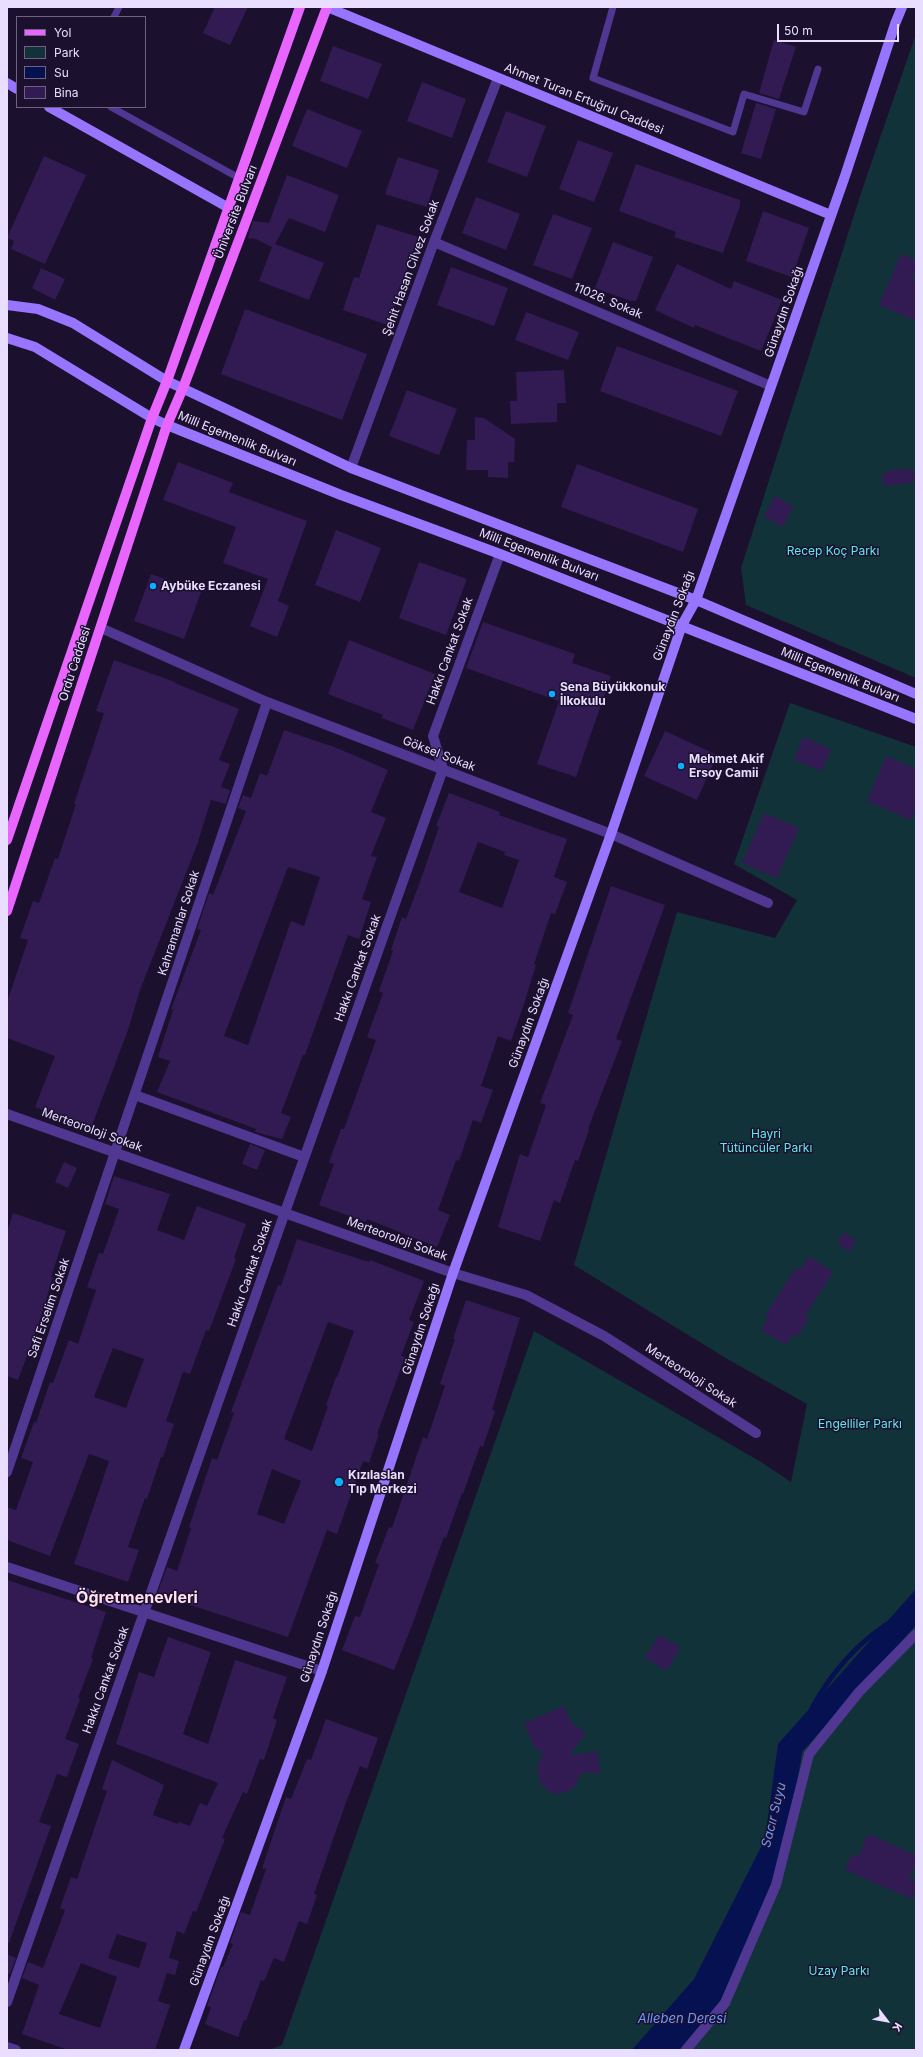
<!DOCTYPE html>
<html>
<head>
<meta charset="utf-8">
<style>
  body { margin:0 }
  #map { position:relative; width:923px; height:2057px; overflow:hidden; background:#1c102f; font-family:Inter,sans-serif }
  canvas { display:block }
  .frame { position:absolute; inset:0; border:8px solid #e9deff; pointer-events:none }
  .legend { position:absolute; left:16px; top:16px; width:130px; height:92px; box-sizing:border-box; background:#1c102f; border:1px solid #6e6282; margin:0; padding:5px 7px; list-style:none; font-size:12px; color:#e9deff }
  .legend li { display:flex; align-items:center; gap:8px; height:20px }
  .legend b { width:20px; border:1px solid #6e6282 }
  .north { position:absolute; left:867px; top:2001px; width:40px; height:40px; -webkit-text-stroke:3px #1c102f; paint-order:stroke; rotate:122deg; font-size:11px; font-weight:700; line-height:16px; text-align:center; color:#e9deff }
  .north::after { content:''; display:block; margin:auto; width:14px; height:18px; background:#e9deff; clip-path:polygon(50% 0,100% 100%,50% 72%,0 100%) }
  .scale { position:absolute; left:777px; top:24px; width:122px; height:18px; box-sizing:border-box; border:2px solid #e9deff; border-top:0; padding-left:5px; font-size:12px; line-height:14px; white-space:nowrap; color:#e9deff; -webkit-text-stroke:3px #1c102f; paint-order:stroke }
</style>
</head>
<body>
<div id="map">
<canvas width="923" height="2057"></canvas>
<div class="frame"></div>
<ul class="legend">
<li><b style="height:5px;background:#e865ff"></b>Yol</li>
<li><b style="height:11px;background:#12323a"></b>Park</li>
<li><b style="height:11px;background:#061151"></b>Su</li>
<li><b style="height:11px;background:#321a52"></b>Bina</li>
</ul>
<div class="north">K</div>
<div class="scale">50 m</div>
</div>
<script>
const c = document.querySelector('canvas').getContext('2d');
c.lineJoin = 'round';
function fillPath(path, color) {
  c.fillStyle = color;
  c.fill(path, 'evenodd');
}
function strokePath(path, color, width, dash) {
  c.strokeStyle = color;
  c.lineWidth = width;
  c.lineCap = dash ? 'butt' : 'round';
  c.setLineDash(dash || []);
  c.stroke(path);
}
function drawText(font, color, halo, rows, align = 'center') {
  c.font = font + ' Inter,sans-serif';
  c.lineWidth = 3;
  c.setLineDash([]);
  c.textBaseline = 'middle';
  c.strokeStyle = halo;
  c.fillStyle = color;
  for (const [text, x, y, turn = 0] of rows) {
    c.save();
    c.translate(x, y);
    c.rotate((+turn || 0) * Math.PI / 180);
    c.textAlign = isNaN(turn) ? turn : align;
    if (halo) c.strokeText(text, 0, 0);
    c.fillText(text, 0, 0);
    c.restore();
  }
}
const green = new Path2D(`
  M916,34V678L746,605L741,568L863,187Z
  M790,703L916,747V2050H269L282,2045L534,1331L761,1462L791,1482L807,1404L729,1360L574,1265L677,912L775,938L797,900L734,864Z`);
const water = new Path2D(`
  M916,1589V1625L802,1752L786,1851L720,2002L679,2050H632L694,1979L765,1839L778,1744Z`);
const stream = new Path2D(`
  M812,1708C831,1673 854,1646 887,1624`);
const building = new Path2D(`
  M215,7H248L230,45L203,33Z
  M774,40L796,47L779,99L759,93Z
  M333,46L382,64L368,99L320,81Z
  M422,82L466,99L452,138L407,121Z
  M756,103L776,109L761,159L741,153Z
  M307,109L362,131L347,168L292,146Z
  M506,111L546,126L527,177L487,162Z
  M578,140L613,153L594,202L559,189Z
  M44,156L86,175L45,264L11,249L14,241L7,238Z
  M398,157L439,170L427,207L385,194Z
  M636,164L740,200V206L723,253L674,237L676,232L619,211Z
  M287,175L339,195L325,232L289,218L275,244L324,263L309,300L259,281L272,247L256,239L248,238L253,221L269,223Z
  M476,197L520,214L506,250L462,233Z
  M763,211L809,228L792,277L746,261Z
  M553,214L592,228L572,279L533,265Z
  M377,224L418,237L388,325L343,310L354,277L359,278Z
  M613,242L653,257L636,301H631L595,288Z
  M901,254L916,260V269L912,279L916,281V321L879,305Z
  M677,264L731,289L734,281L782,300L761,351L695,325L694,328L655,310Z
  M451,267L508,288L494,326L437,305Z
  M41,268L65,279L55,300L32,288Z
  M245,309L367,354L342,420L221,374Z
  M526,312L579,332L568,360L515,340Z
  M617,346L738,391L721,436L600,391Z
  M564,370L566,403H557V422L511,424L510,401H517L516,372Z
  M407,390L457,409L439,455L389,436Z
  M475,417L484,418L515,439L514,462H508V478L488,477V470H466L467,440H475Z
  M178,462L233,483L229,492L307,521L278,601L289,606L277,637L250,626L268,579L223,563L236,527L163,500Z
  M577,464L698,509L683,552L561,507Z
  M909,469L915,473L914,481L911,483L884,486L882,474L890,472V470Z
  M775,496L794,507L782,527L764,516Z
  M336,530L381,548L360,602L315,585Z
  M419,562L467,579L446,635L399,618Z
  M151,574L201,592L184,639L134,621Z
  M483,622L575,654L572,663L611,676L576,777L537,764L559,701L466,668Z
  M349,640L435,674L413,730L382,718L383,715L328,694Z
  M114,660L175,682V683L239,709L219,760L230,764L221,787L230,790L226,804L211,800L197,845L140,990L128,1030L91,1128L35,1107L55,1056L7,1038V1002L28,940L20,938L33,901L39,903L55,858L58,859L76,804H74L104,713L96,711Z
  M284,730L337,748L388,770L371,812L386,818L371,856L377,857L362,899L371,902L359,939L348,935L305,1055H303L281,1113L291,1117L282,1139L255,1132L256,1129L157,1092L170,1061L158,1057L173,1010L171,1009L201,930L197,929L209,893L213,895L246,811L238,808L243,795L251,798L260,773L267,776ZM288,867L320,877L304,926L291,921L248,1045L224,1036Z
  M665,731L717,755L697,800L644,776Z
  M803,737L831,749L822,771L794,760Z
  M886,756L916,769V809L911,820L867,801Z
  M449,793L500,812L499,815L567,839L554,877L567,882L555,914L551,913L534,964L536,965L524,1004L511,1041L498,1036L481,1086L493,1090L481,1123L473,1120L459,1161L456,1160L438,1210L450,1215L437,1247L367,1219L366,1222L319,1205L334,1164L329,1162L341,1129H344L376,1040L367,1037L383,993L379,991L393,951L391,950L402,917L406,919L421,879L439,827L436,826ZM478,842L505,852L504,855L519,860L502,908L459,892Z
  M764,813L799,828L777,878L742,863Z
  M611,886L665,905L616,1039L622,1041L588,1129L589,1130L578,1161L575,1160L560,1203L554,1200L540,1241L498,1227L520,1154L528,1157L546,1105L540,1103L573,1015L568,1013Z
  M250,1144L265,1150L257,1170L242,1164Z
  M64,1162L77,1168L68,1188L55,1182Z
  M114,1176L170,1194L157,1230L184,1240L197,1206L246,1224L234,1258L236,1259L209,1331L206,1330L190,1374L183,1372L166,1421L174,1424L163,1457H161L147,1499L145,1498L128,1547L139,1550L128,1582L74,1564L109,1461L89,1454L50,1556L7,1540V1507L16,1510L33,1462L21,1458L34,1422L36,1423L50,1382L53,1383L69,1340L78,1344L96,1290L87,1287L99,1253L103,1254L119,1209L105,1204ZM113,1348L144,1359L126,1408L94,1397Z
  M13,1213L66,1231L51,1277H53L38,1326L18,1380L7,1376V1232Z
  M844,1232L857,1241L849,1252L837,1243Z
  M297,1239L369,1262L370,1260L424,1281L409,1320L414,1322L401,1356L405,1357L377,1434H379L369,1463L363,1461L337,1534L327,1530L288,1637L157,1594L167,1567L177,1571L191,1528L189,1527L212,1458L217,1460L234,1413L231,1412L278,1285L281,1286ZM328,1322L354,1331L337,1377H336L326,1405L328,1406L312,1451L284,1439ZM272,1469L301,1481L284,1524L257,1514Z
  M809,1256L833,1272L805,1316L809,1318L798,1336L793,1334L786,1345L761,1330L768,1318L765,1316L796,1267L800,1270Z
  M466,1300L520,1318L492,1410L495,1411L483,1447L480,1446L463,1494L462,1493L446,1538L444,1537L411,1628L394,1670L342,1650L355,1616L360,1617L379,1564L375,1563L389,1527L392,1528L423,1437L427,1439L445,1386L440,1384L455,1339H453Z
  M7,1580L106,1612L91,1658L93,1659L78,1698L80,1699L65,1739L79,1744L67,1777L57,1774L39,1822L51,1826L9,1943L7,1942Z
  M659,1635L680,1647L667,1671L645,1658Z
  M168,1637L211,1652L183,1734L208,1744L235,1660L287,1677L273,1718L277,1720L264,1760L260,1759L247,1794L243,1792L222,1838L225,1839L196,1912L193,1911L184,1934L177,1931L169,1958L179,1961L175,1975L167,1973L158,2001L170,2005L155,2050H68L22,2034L39,1985L22,1978L28,1962L43,1968L65,1910L60,1908L71,1877L77,1879L107,1791L102,1789L112,1760L164,1785L153,1815L178,1824L179,1822L190,1826L200,1803L207,1806L218,1783L116,1744L139,1672L154,1677ZM117,1934L147,1943L139,1968L108,1958ZM81,1963L117,1977L100,2028L59,2014Z
  M564,1706L571,1722L586,1733L569,1755L598,1752L600,1773H581L577,1783L573,1789L559,1794L551,1793L540,1783L537,1768L543,1753L534,1747L524,1723Z
  M326,1719L378,1738L367,1769L360,1766L345,1805L314,1894L317,1895L307,1924L299,1921L284,1962L274,1958L264,1981L261,1980L246,2021L244,2020L238,2037L205,2024L211,2007L207,2006L221,1967H223L233,1944L230,1943L241,1912L250,1915L266,1869L262,1868L286,1797L291,1799L307,1759L311,1760Z
  M868,1834L916,1855V1862L909,1879L916,1882V1891L912,1899L845,1870L852,1854L858,1857Z
  M7,1954L16,1958L10,1974L7,1973Z`);
const lane = new Path2D(`
  M613,7L593,78L733,132L744,94L804,112L818,69
  M114,17L119,7
  M111,107L239,178`);
const street = new Path2D(`
  M434,242L771,386
  M351,468L434,242L498,78
  M101,628L267,702L611,834L768,903
  M135,1095L304,1157
  M7,1114L453,1273L526,1295L604,1336L756,1433
  M7,1472L267,702
  M7,1567L322,1671
  M7,2002L285,1212L443,769L433,736L500,554
  M7,2047L16,2050
  M686,2050L725,2003L776,1885L809,1754L859,1692L916,1634`);
const secondary = new Path2D(`
  M327,7L831,215
  M7,83L17,89
  M49,107L229,208
  M7,305L38,309L73,323L167,381L351,468L696,600L916,694
  M7,338L35,347L152,418L167,425L341,495L500,554L916,719
  M184,2050L322,1671L453,1273L611,834L682,625L696,600L845,176L895,24L902,7`);
const primary = new Path2D(`
  M7,840L152,418L167,381L300,7
  M7,911L167,425L183,388L327,7`);
const markers = [
  [153,586,4,"#0aafff"],
  [552,694,4,"#0aafff"],
  [681,766,4,"#0aafff"],
  [339,1482,5,"#0aafff"]
];
const streetNames = [
  ["Ahmet Turan Ertuğrul Caddesi",584,99,22],
  ["Üniversite Bulvarı",236,212,-69],
  ["Şehit Hasan Cilvez Sokak",411,268,-70],
  ["11026. Sokak",608,301,23],
  ["Günaydın Sokağı",784,312,-71],
  ["Milli Egemenlik Bulvarı",237,439,22],
  ["Milli Egemenlik Bulvarı",539,555,21],
  ["Günaydın Sokağı",674,616,-69],
  ["Hakkı Cankat Sokak",450,651,-70],
  ["Ordu Caddesi",75,664,-72],
  ["Milli Egemenlik Bulvarı",840,675,22],
  ["Göksel Sokak",439,754,21],
  ["Kahramanlar Sokak",179,923,-72],
  ["Hakkı Cankat Sokak",358,968,-70],
  ["Günaydın Sokağı",529,1023,-70],
  ["Merteoroloji Sokak",92,1130,20],
  ["Merteoroloji Sokak",397,1239,20],
  ["Hakkı Cankat Sokak",250,1273,-71],
  ["Safi Erselim Sokak",49,1308,-71],
  ["Günaydın Sokağı",421,1329,-72],
  ["Merteoroloji Sokak",691,1376,33],
  ["Günaydın Sokağı",319,1637,-72],
  ["Hakkı Cankat Sokak",106,1680,-70],
  ["Günaydın Sokağı",210,1941,-70]
];
const parkNames = [
  ["Recep Koç Parkı",833,551],
  ["Hayri",766,1134],
  ["Tütüncüler Parkı",766,1148],
  ["Engelliler Parkı",860,1424],
  ["Uzay Parkı",839,1971]
];
const poiNames = [
  ["Aybüke Eczanesi",161,586],
  ["Sena Büyükkonuk",560,687],
  ["İlkokulu",560,701],
  ["Mehmet Akif",689,759],
  ["Ersoy Camii",689,773],
  ["Kızılaslan",348,1475],
  ["Tıp Merkezi",348,1489]
];
const waterNames = [
  ["Sacır Suyu",774,1815,-76],
  ["Alleben Deresi",682,2019]
];
const districtNames = [
  ["Öğretmenevleri",137,1598]
];
fillPath(green, '#12323a');
fillPath(water, '#061151');
strokePath(stream, '#061151', 5);
fillPath(building, '#321a52');
strokePath(lane, '#4f3792', 7);
strokePath(street, '#4f3792', 10);
strokePath(secondary, '#9875ff', 10);
strokePath(primary, '#e865ff', 10);
for (const [x, y, r, color] of markers) {
  const dot = new Path2D();
  dot.arc(x, y, r, 0, 2 * Math.PI);
  c.fillStyle = color;
  c.fill(dot);
  strokePath(dot, '#1c102f', 1.5);
}
drawText('12px', '#e9deff', '#1c102f', streetNames);
drawText('12px', '#5eebe7', '#1c102f', parkNames);
drawText('bold 12px', '#e9deff', '#1c102f', poiNames, 'left');
drawText('italic 13px', '#6c99ff', '#1c102f', waterNames);
drawText('bold 16px', '#ffe0ec', '#1c102f', districtNames);
</script>
</body>
</html>
